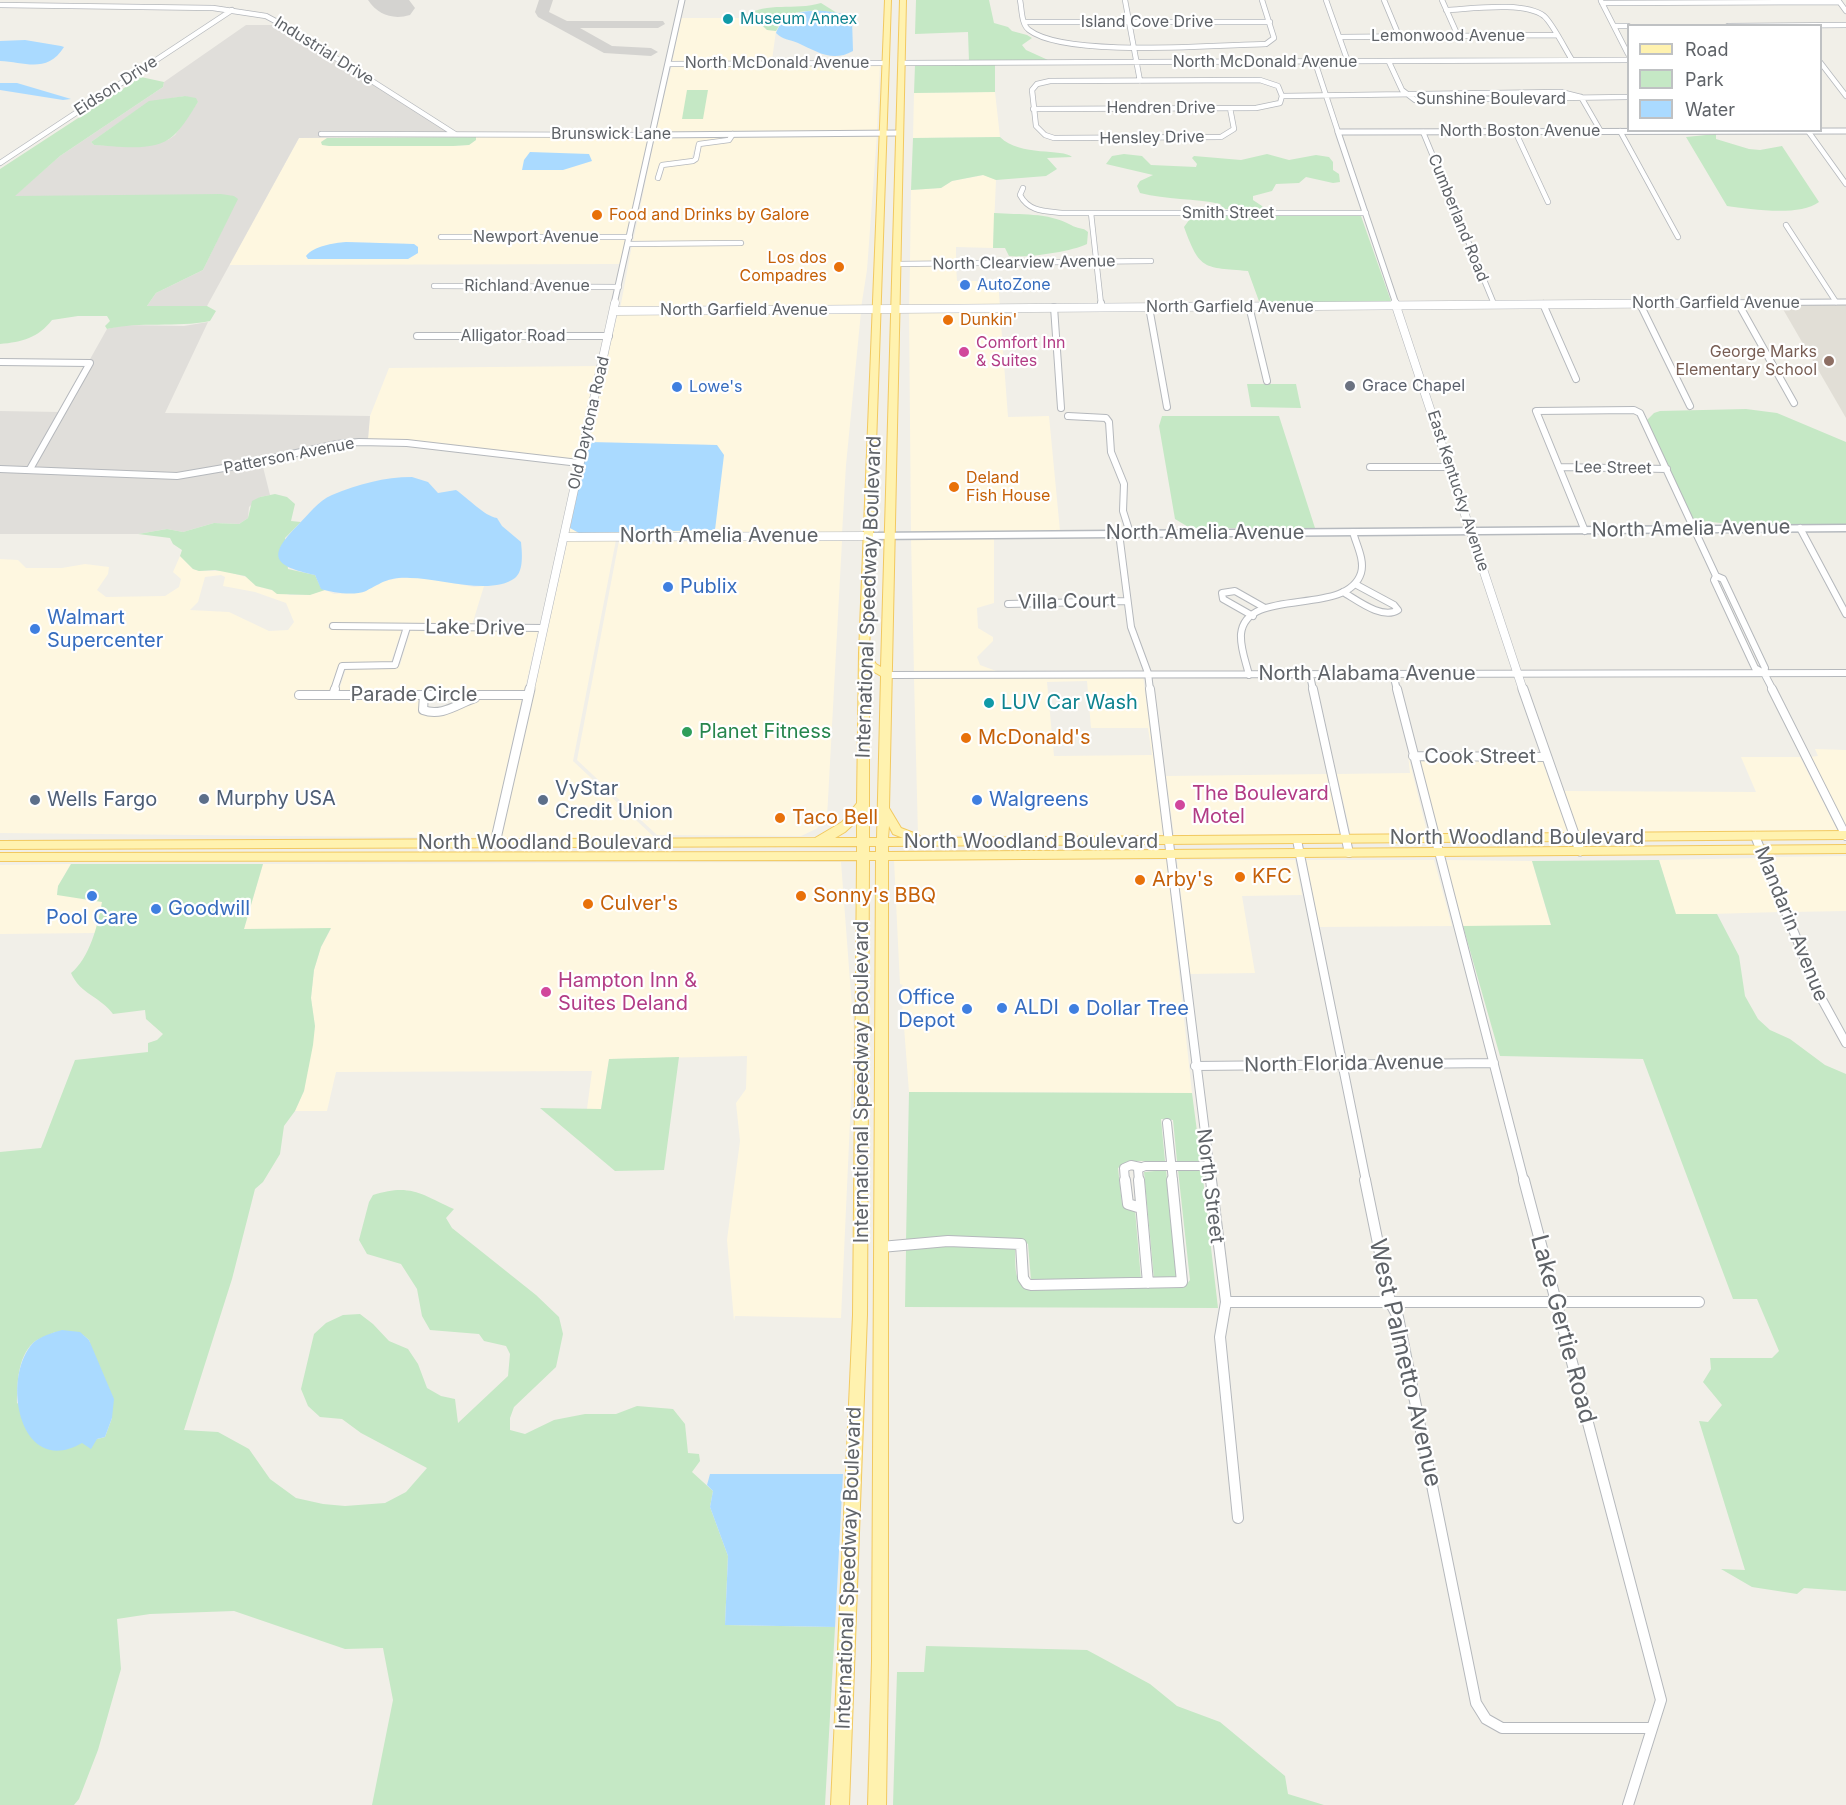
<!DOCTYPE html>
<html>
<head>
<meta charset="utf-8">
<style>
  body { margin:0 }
  #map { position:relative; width:1846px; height:1805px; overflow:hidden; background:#f1efe8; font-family:Inter,sans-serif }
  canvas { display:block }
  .legend { position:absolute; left:1627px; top:24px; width:195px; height:108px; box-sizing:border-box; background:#fff; border:2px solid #bfc1c3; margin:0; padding:8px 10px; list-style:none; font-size:18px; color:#5f6368 }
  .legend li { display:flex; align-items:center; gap:12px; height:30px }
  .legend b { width:30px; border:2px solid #bfc1c3 }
</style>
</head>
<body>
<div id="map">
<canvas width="1846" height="1805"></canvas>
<ul class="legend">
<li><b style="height:8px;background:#fff2af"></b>Road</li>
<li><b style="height:16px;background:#c5e8c5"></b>Park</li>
<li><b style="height:16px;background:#aadaff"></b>Water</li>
</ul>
</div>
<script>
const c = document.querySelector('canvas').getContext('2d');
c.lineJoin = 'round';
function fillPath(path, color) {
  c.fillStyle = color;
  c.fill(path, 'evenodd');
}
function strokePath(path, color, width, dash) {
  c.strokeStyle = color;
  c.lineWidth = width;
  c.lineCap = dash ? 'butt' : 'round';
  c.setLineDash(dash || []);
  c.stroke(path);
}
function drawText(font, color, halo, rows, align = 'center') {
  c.font = font + ' Inter,sans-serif';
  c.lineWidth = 4.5;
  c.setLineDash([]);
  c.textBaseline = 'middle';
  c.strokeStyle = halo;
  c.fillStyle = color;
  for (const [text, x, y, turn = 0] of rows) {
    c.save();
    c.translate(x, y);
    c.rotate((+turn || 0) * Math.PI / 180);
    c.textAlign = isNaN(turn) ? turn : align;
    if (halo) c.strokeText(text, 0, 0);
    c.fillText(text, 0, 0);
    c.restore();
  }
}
const commercial = new Path2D(`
  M681,18H744L754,20L767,30L776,31L772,60L880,62L672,63Z
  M880,64L877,131L655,133L672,65Z
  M995,92L1000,137L913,138L914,93Z
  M877,134L867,270L861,308L620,309L632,245L745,244L744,242H633L655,136L729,135L727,139L696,143L691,160L660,164L654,179L661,180L665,166L696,162L699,159L702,145L730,142L736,135Z
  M476,137H648L627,235H438L437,238H626L621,264L229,265L299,138H327L322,142L329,146H453L469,145L476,140ZM346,242L414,244L418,247V253L408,259H308L306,256L310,252L324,246Z
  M984,175L996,180L993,248L956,247V262H910L911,190L941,188L952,181Z
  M910,265H956L957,281H998L1000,307L909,308Z
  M1000,310L1008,417L1049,416L1060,531L911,533L909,311Z
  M618,312H861L846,465L842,534L569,535L570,528L579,533L715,530L717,445L588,442Z
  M597,366L575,460L368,439L370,416L389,368Z
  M1061,536L1062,538H994V603L977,608L978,628L993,637V641L977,657L980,665L999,672L914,673L911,538Z
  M568,539L616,540L573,761L653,836L682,837L501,839Z
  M619,541H842L827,818L816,829L801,836L657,835L577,760Z
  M180,556L193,569L199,571H225L249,578L256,586L290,595H309L325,590L334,594L364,592L379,582L400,578H426L474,587L484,586L472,625L329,624L328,628L402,629L391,662L343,664L338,666L329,693H296L294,698H419V711L431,716L441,715L465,704L487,698H522L491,838L0,833V559L18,560L26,568H62L85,564L109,567L108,574L97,590L106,597L165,596L179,587L181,579L173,572ZM221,575L225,577L223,586L255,592L286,603L294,622L288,630L269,631L229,612L190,610L198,602L205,577Z
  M411,629L538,631L524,693H338L346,669L395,667L400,665Z
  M1143,676L1164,836L918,835L914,678ZM1087,681L1091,728H1148L1152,755L1054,756L1047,682Z
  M1815,749L1846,750V827L1810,757L1818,756Z
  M1408,755L1428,836H1351L1337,774L1410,773Z
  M1741,757H1800L1838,831L1579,835L1564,791L1756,792Z
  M1419,759L1542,760L1569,835L1438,836Z
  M1327,774L1340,836H1174L1166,776Z
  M1846,856V911L1791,912L1769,857Z
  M1759,858L1780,912L1676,915L1659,860Z
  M919,859L1167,860L1192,1093L909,1092L901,988L903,985L900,984L899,964L894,860Z
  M1177,860H1295L1302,895L1242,896L1255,973L1190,974Z
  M1306,860H1434L1452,926L1319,927Z
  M1445,860L1532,861L1551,926H1463Z
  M841,862L854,1034L841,1318L735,1316L734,1321L727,1240L740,1141L736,1103L746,1089L747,1056L609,1059L601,1109H587L592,1071L336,1072L327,1111H295L304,1091L315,1026L311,998L314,970L321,947L331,929H244L263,864Z
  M71,864L58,886L57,894L102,901L96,933L0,934V865Z`);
const industrial = new Path2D(`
  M246,25H280L458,137L299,138L207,306H147L156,293L203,270L237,199L14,196L60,156L163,87L164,82ZM185,96L198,102L175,135L168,140L134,146L94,145L91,142L149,102Z
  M208,322L165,413L370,416L368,439L178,474L35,467L94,362L89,361L107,329L124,325L184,326Z
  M0,411L60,412L27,467H0Z
  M262,463L270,495L260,497L249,507L248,518L239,524L214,523L183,532L167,529L138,534H0V471L176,478Z`);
const education = new Path2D(`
  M1780,304H1846V418Z`);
const green = new Path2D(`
  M916,0H989L994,23L1008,27L1012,31L1027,35L1032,38L1022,45L1026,50L1048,60L969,62L968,32L915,34Z
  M821,3L837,13C823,10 795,8 784,19C781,21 778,28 776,31L767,30L761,24L744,16C768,1 794,11 821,3Z
  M995,64V92L914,93L915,65Z
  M141,77L164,82L163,87L60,156L15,196L221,194L234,196L238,199L203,270L156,293L147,306H207L216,311L210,321C175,328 141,321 107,329L105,326L110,321L107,316H78L52,320C38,338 22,342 0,344V169Z
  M687,90H708L703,119H682Z
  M185,96L196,98L198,102C191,113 183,127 173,136C155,153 117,146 94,145L91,142L149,101Z
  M1716,134V139L1749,149L1760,150L1782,146L1819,202C1799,217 1750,209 1727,206L1686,137Z
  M476,137V140L469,145L453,146H329L322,145L321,142L327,138Z
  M1000,137C1020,157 1063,148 1072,157L1047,158L1057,169L1046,176L996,180L983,175L952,181L941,188L911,190L913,138Z
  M1124,154L1142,156L1151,165L1196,167L1197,164L1192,158L1194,156L1241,160L1267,154L1289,160L1316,155L1329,157L1333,162V170L1339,174L1340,182L1333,183L1306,177L1299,183L1276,184L1272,191L1253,196V200L1262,206L1264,210L1224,209L1220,204C1194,198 1167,200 1140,193L1137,186L1140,181L1153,175L1106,164L1112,156Z
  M994,213C1021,215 1047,212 1071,225C1077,229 1083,227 1088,232L1087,244C1071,252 1026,258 1009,256L1005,248H993Z
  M1192,216H1361L1392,304H1260L1248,271C1204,267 1200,271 1184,227Z
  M1247,384H1296L1301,408L1251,407Z
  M1746,409L1777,413L1846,442V525L1749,526L1693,520L1647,420L1654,413L1660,411Z
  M1162,416H1279L1315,528H1190L1175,519L1159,426Z
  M275,494L287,497L295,504L291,521L301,522L285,538L288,569L315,575L321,588L325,590L310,595L277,594L272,590L256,586L245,576L215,570L199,571L193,569L180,556L182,550L173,544L170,538L138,534L167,529L183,532L214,523L239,524L248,518L252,501L260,497Z
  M1659,860L1676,914H1717L1739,956L1745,996L1758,1019L1770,1030L1790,1039L1825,1065L1846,1074V1591L1804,1588L1797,1594L1752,1587L1721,1569L1745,1570L1699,1421L1708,1422L1722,1405L1703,1382L1711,1369L1710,1358H1772L1779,1351L1757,1299H1733L1643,1059L1500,1056L1463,926L1551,925L1532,861Z
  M71,864H263L244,929L331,928L321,947L314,970L311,998L315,1026L313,1045L304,1091L295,1111L284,1126L280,1154L263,1182L255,1189L232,1279L184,1430L218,1432L249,1449L270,1479L296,1498L323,1504L345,1506L385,1503L406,1492L427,1468L361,1433L342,1419L320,1417L308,1406L301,1389L314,1334L326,1323L343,1315L360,1314L373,1324L389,1341L408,1349L418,1364L427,1388L441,1396L455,1399L458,1423L508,1376L510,1354L506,1346L484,1341L479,1334L430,1330L422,1316L417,1289L401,1264L367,1254L359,1240L369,1202L373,1195C410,1183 421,1194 454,1209L446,1218L452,1228L536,1295L559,1317L563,1334L556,1367L514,1407L510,1418V1430L525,1434L554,1420L585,1414H616L637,1406L673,1409L685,1424L688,1453L699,1454L700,1461L692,1472L713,1491L710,1507L728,1556L725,1625L835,1627L825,1805H372L393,1700L383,1648L345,1649L234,1611L150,1614L117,1619L121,1669L98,1750L79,1799L74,1805H0V1152L41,1148L75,1060L148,1052V1043L157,1040L163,1034L146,1019L145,1010L113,1014C101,997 80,994 71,973C89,959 98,925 102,902L57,895L58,886ZM55,1332L83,1335L89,1340L112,1418L105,1437L82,1443L17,1403C17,1383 18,1357 33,1343C38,1338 48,1336 55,1332Z
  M679,1057L664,1170L615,1171L540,1108L601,1109L609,1059Z
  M909,1092L1192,1093L1201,1162L1177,1161L1173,1120L1161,1119L1165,1161H1128L1118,1168L1122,1204L1135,1210L1141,1279L1031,1280L1028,1244L1021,1239L906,1241Z
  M1166,1170L1177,1278L1154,1279L1144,1172Z
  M1178,1170H1202L1218,1308L905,1307L906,1250L948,1246L1015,1248C1016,1264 1012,1285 1031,1289L1185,1286L1190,1280Z
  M926,1646L1087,1650L1150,1684L1177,1706L1220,1722L1285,1776L1288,1794L1324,1805H893L897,1672H924Z`);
const water = new Path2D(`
  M825,11L844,14L852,19L853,51C832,63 816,51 798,43C789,39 783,40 776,33C784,12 804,10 825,11Z
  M25,40L61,46L64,47C47,74 25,62 0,61V41Z
  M0,83H17L71,99L63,100L0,90Z
  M530,152L589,154L592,161L563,170H522L524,160Z
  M346,242L414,244L418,247V253L408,259H308L306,256C314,246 333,243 346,242Z
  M588,442L717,445L724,455L715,530L579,533L570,528Z
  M412,477L428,482L438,493L456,490C468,498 484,516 497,518L502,526L521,542C522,552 524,571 515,578C491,596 439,578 410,578C388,577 384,582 366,591C354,596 334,593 321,589L315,575C274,566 266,557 298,525C308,515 318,501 332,495C359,484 384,477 412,477Z
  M62,1330L80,1332L89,1340L114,1399L112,1418L105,1437L97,1439L91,1449L82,1443C20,1479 0,1379 33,1343C39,1337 54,1332 62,1330Z
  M710,1474H843L835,1627L725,1625L728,1556L710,1507L713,1491L707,1485Z`);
const taxiway = new Path2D(`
  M382,0H399L388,6L383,5Z
  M539,0H553L549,12L567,21H663L665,24L658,28H580L612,46L651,48L658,52L651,56L604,53L538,17L535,12Z`);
const runway = new Path2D(`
  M368,0H409L415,8L410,15C393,20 378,15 368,0Z`);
const minorFar3 = new Path2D(`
  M1020,0C1022,9 1021,24 1029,30C1065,58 1217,45 1266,44L1274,38L1262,0
  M1125,0L1140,81
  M1326,0L1348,62
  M1384,0L1399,36
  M1442,0L1458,36
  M1838,0L1846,11
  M1601,1L1628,54
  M1602,3L1839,2
  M0,5L213,8L266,16L292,30L455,134
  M1446,10C1470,9 1524,1 1544,16C1553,24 1565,49 1572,60
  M1024,22H1270
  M1614,26H1628
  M1728,26L1846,25
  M1340,37L1557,35
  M1315,62L1338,132
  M1389,62L1402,90L1415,100L1628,97
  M1820,62L1846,96
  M901,63L1628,60
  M669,64L886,63
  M1282,96L1561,92L1581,97
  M1581,97L1600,130
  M1230,108L1234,129L1221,137L1054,138L1045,135L1036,126L1032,90L1037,84L1050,81L1260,80L1278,86L1282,96
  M1033,109L1256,108L1280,103L1282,96
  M1515,131L1548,202
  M1620,131L1678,237
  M1808,131L1846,184
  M1423,132L1494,304
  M321,134L651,135
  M0,163L232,10
  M658,178L662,165L693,161L696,159L699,144L729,140L733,134
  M1023,188L1020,195C1029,212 1045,211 1062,213H1366
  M1091,213L1101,304
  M1786,225L1836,302
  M441,237H630
  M629,244L741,243
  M896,264L1151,261
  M434,286L619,287`);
const minorFar2 = new Path2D(`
  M1101,303V307
  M1738,303L1794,403
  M1543,304L1576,379
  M1640,304L1690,406
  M1249,306L1267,381
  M1054,307L1061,408
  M1149,307L1167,407
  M417,336H609
  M0,362L90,363L30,469
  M1068,416L1106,418L1109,422L1111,452L1124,484L1123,511L1130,533
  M1370,467H1450
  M1559,467L1667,469
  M0,469L177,476L247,464L337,444L359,442L407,443L579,463
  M1800,528L1846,614
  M1585,531L1536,411L1634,410L1640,413L1716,576L1714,580L1755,668L1762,672
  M1119,533L1131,627L1148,673L1150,690
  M1716,576L1723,579L1765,668L1764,673L1773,690
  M1343,592C1357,600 1382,620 1398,610L1394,605L1355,584
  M1008,604L1126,601
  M1253,616L1223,599L1222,593L1235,591L1265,608
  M333,626L543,628
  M1393,674L1397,690
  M887,675L1846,673
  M1249,675C1246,662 1240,648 1241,634C1246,585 1347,618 1361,573C1365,560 1356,544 1353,532
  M1310,675L1313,690
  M334,690L342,666L395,665L407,627`);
const minorFar1 = new Path2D(`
  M1150,689L1211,1181
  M1313,689L1349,853
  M1397,689L1524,1181
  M1772,689L1846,836
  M299,695H528
  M333,695L335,689
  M424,695L423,710C442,717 457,704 475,698
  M1413,756L1546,757
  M1755,836L1819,994L1846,1043
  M1297,840L1366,1181
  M1195,1066L1494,1063
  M1167,1123L1173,1181
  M1125,1181L1124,1168L1131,1165L1140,1167
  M1139,1181L1138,1169L1145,1166H1208`);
const minor = new Path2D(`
  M1125,1180L1128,1204L1141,1208
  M1139,1180L1148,1283
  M1211,1180L1226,1302L1220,1337L1238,1518
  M1365,1180L1390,1302L1398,1317L1476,1703L1486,1719L1502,1728H1651
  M1524,1180L1661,1700L1628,1805
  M881,1247L948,1241L1021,1244L1023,1278L1027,1284L1031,1285L1182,1282L1172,1180
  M1226,1302H1699`);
const tertiaryFar2 = new Path2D(`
  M651,135L900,133
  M614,304L682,0
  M1396,304L1338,132L1846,131
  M1527,304L1846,302`);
const tertiaryFar1 = new Path2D(`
  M1395,303L1523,690
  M614,311L1732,303
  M565,537L870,536
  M530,690L615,303`);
const tertiary = new Path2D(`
  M1523,689L1580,851
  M495,843L530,689`);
const secondary = new Path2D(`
  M1846,525V531L870,539L866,536L870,533Z`);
const primary = new Path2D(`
  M885,0H891L869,653L876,664L881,667L900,0H906L889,808L901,828L919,835L921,838L1846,831V839L888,846V852L1846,845V853L888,860V1661L886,1805H868L872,1661L876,860H869L867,1315L849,1805H831L853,1315L857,860L0,861V853L857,852V846L0,849V841L815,838L842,822L857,803L859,653ZM869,669L881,676L877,838H869ZM857,821V838H835L845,832ZM889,826L893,834L903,838H888ZM869,846H876V852H869Z`);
const markers = [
  [728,19,6,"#0f9aa8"],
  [597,215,6,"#e8710a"],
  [839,267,6,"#e8710a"],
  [965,285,6,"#3f7fe0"],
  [948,320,6,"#e8710a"],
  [964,352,6,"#d1479c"],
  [1829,361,6,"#8d6e63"],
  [1350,386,6,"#6b7280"],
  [677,387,6,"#3f7fe0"],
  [954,487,6,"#e8710a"],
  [668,587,6,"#3f7fe0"],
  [35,629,6,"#3f7fe0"],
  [989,703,6,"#0f9aa8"],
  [687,732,6,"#2e9e5b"],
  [966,738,6,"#e8710a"],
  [204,799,6,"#5c6f8a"],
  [35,800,6,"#5c6f8a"],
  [543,800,6,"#5c6f8a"],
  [977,800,6,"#3f7fe0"],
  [1180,805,6,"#d1479c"],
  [780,818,6,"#e8710a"],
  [1240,877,6,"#e8710a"],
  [1140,880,6,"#e8710a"],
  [92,896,6,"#3f7fe0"],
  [801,896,6,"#e8710a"],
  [588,904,6,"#e8710a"],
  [156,909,6,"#3f7fe0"],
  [546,992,6,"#d1479c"],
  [1002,1008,6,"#3f7fe0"],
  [967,1009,6,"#3f7fe0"],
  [1074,1009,6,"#3f7fe0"]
];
const farCulturenames = [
  ["Museum Annex",740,19]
];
const farStreetnames = [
  ["Island Cove Drive",1147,22],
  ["Lemonwood Avenue",1448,36],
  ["Industrial Drive",324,51,32],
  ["North McDonald Avenue",1265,62],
  ["North McDonald Avenue",777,63],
  ["Eidson Drive",116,86,-33],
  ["Sunshine Boulevard",1491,99],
  ["Hendren Drive",1161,108],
  ["North Boston Avenue",1520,131],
  ["Brunswick Lane",611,134],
  ["Hensley Drive",1152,138,-1],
  ["Smith Street",1228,213],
  ["Cumberland Road",1458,218,68],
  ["Newport Avenue",536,237],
  ["North Clearview Avenue",1024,263,-1],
  ["Richland Avenue",527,286],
  ["North Garfield Avenue",1716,303],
  ["North Garfield Avenue",1230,307],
  ["North Garfield Avenue",744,310],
  ["Alligator Road",513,336],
  ["Old Daytona Road",589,423,-77],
  ["Patterson Avenue",289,456,-11],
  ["Lee Street",1613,468,1],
  ["East Kentucky Avenue",1458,491,72]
];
const farFoodnames = [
  ["Food and Drinks by Galore",609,215],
  ["Los dos",827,258,"right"],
  ["Compadres",827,276,"right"],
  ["Dunkin'",960,320],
  ["Deland",966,478],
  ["Fish House",966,496]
];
const farShopnames = [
  ["AutoZone",977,285],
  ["Lowe's",689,387]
];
const farHotelnames = [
  ["Comfort Inn",976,343],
  ["& Suites",976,361]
];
const farEducationnames = [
  ["George Marks",1817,352],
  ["Elementary School",1817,370]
];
const farWorshipnames = [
  ["Grace Chapel",1362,386]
];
const streetNames = [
  ["North Amelia Avenue",1691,529,-1],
  ["North Amelia Avenue",1205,533],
  ["North Amelia Avenue",719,536],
  ["International Speedway Boulevard",869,597,-88],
  ["Villa Court",1067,602,-1],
  ["Lake Drive",475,628,1],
  ["North Alabama Avenue",1367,674],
  ["Parade Circle",414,695],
  ["Cook Street",1480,757],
  ["North Woodland Boulevard",1517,838],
  ["North Woodland Boulevard",1031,842],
  ["North Woodland Boulevard",545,843],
  ["Mandarin Avenue",1791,924,68],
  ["North Florida Avenue",1344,1064,-1],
  ["International Speedway Boulevard",862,1082,-90],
  ["North Street",1210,1186,83],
  ["International Speedway Boulevard",849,1568,-88]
];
const shopNames = [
  ["Publix",680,587],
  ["Walmart",47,618],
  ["Supercenter",47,641],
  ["Walgreens",989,800],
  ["Goodwill",168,909],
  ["Pool Care",92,918,"center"],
  ["Office",955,998,"right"],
  ["Depot",955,1021,"right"],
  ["ALDI",1014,1008],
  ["Dollar Tree",1086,1009]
];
const cultureNames = [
  ["LUV Car Wash",1001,703]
];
const leisureNames = [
  ["Planet Fitness",699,732]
];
const foodNames = [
  ["McDonald's",978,738],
  ["Taco Bell",792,818],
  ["KFC",1252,877],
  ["Arby's",1152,880],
  ["Sonny's BBQ",813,896],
  ["Culver's",600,904]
];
const serviceNames = [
  ["VyStar",555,789],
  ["Credit Union",555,812],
  ["Murphy USA",216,799],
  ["Wells Fargo",47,800]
];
const hotelNames = [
  ["The Boulevard",1192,794],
  ["Motel",1192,817],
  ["Hampton Inn &",558,981],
  ["Suites Deland",558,1004]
];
const nearStreetnames = [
  ["Lake Gertie Road",1563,1329,75],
  ["West Palmetto Avenue",1405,1363,77]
];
fillPath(commercial, '#fef7e0');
fillPath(industrial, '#e0deda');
fillPath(education, '#e1ded6');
fillPath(green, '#c5e8c5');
fillPath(water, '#aadaff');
fillPath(taxiway, '#d4d3d0');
fillPath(runway, '#d4d3d0');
strokePath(minorFar3, '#b5b8bc', 6);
strokePath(minorFar2, '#b5b8bc', 8);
strokePath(minorFar1, '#b5b8bc', 10);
strokePath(minor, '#b5b8bc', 12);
strokePath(tertiaryFar2, '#b5b8bc', 7);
strokePath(tertiaryFar1, '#b5b8bc', 9);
strokePath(tertiary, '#b5b8bc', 11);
strokePath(secondary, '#b6babf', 3);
strokePath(primary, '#f2c960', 2);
strokePath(minorFar3, '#fff', 4.5);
strokePath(minorFar2, '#fff', 6);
strokePath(minorFar1, '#fff', 8);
strokePath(minor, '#fff', 10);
strokePath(tertiaryFar2, '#fff', 5);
strokePath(tertiaryFar1, '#fff', 8);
strokePath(tertiary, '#fff', 9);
fillPath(secondary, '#fff');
fillPath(primary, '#fff2af');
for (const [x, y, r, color] of markers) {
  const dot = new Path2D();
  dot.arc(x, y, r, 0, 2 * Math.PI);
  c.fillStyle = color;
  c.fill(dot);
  strokePath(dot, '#fff', 2);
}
drawText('16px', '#0d838f', '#fff', farCulturenames, 'left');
drawText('16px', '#5f6368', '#fff', farStreetnames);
drawText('16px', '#c56008', '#fff', farFoodnames, 'left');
drawText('16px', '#366cbe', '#fff', farShopnames, 'left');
drawText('16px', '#b23c85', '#fff', farHotelnames, 'left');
drawText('16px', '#785e54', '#fff', farEducationnames, 'right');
drawText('16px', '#5b616d', '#fff', farWorshipnames, 'left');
drawText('20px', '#5f6368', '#fff', streetNames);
drawText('20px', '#366cbe', '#fff', shopNames, 'left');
drawText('20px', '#0d838f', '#fff', cultureNames, 'left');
drawText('20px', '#27864d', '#fff', leisureNames, 'left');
drawText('20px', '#c56008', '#fff', foodNames, 'left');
drawText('20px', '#4e5e75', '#fff', serviceNames, 'left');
drawText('20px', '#b23c85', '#fff', hotelNames, 'left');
drawText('24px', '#5f6368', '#fff', nearStreetnames);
</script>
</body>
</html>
